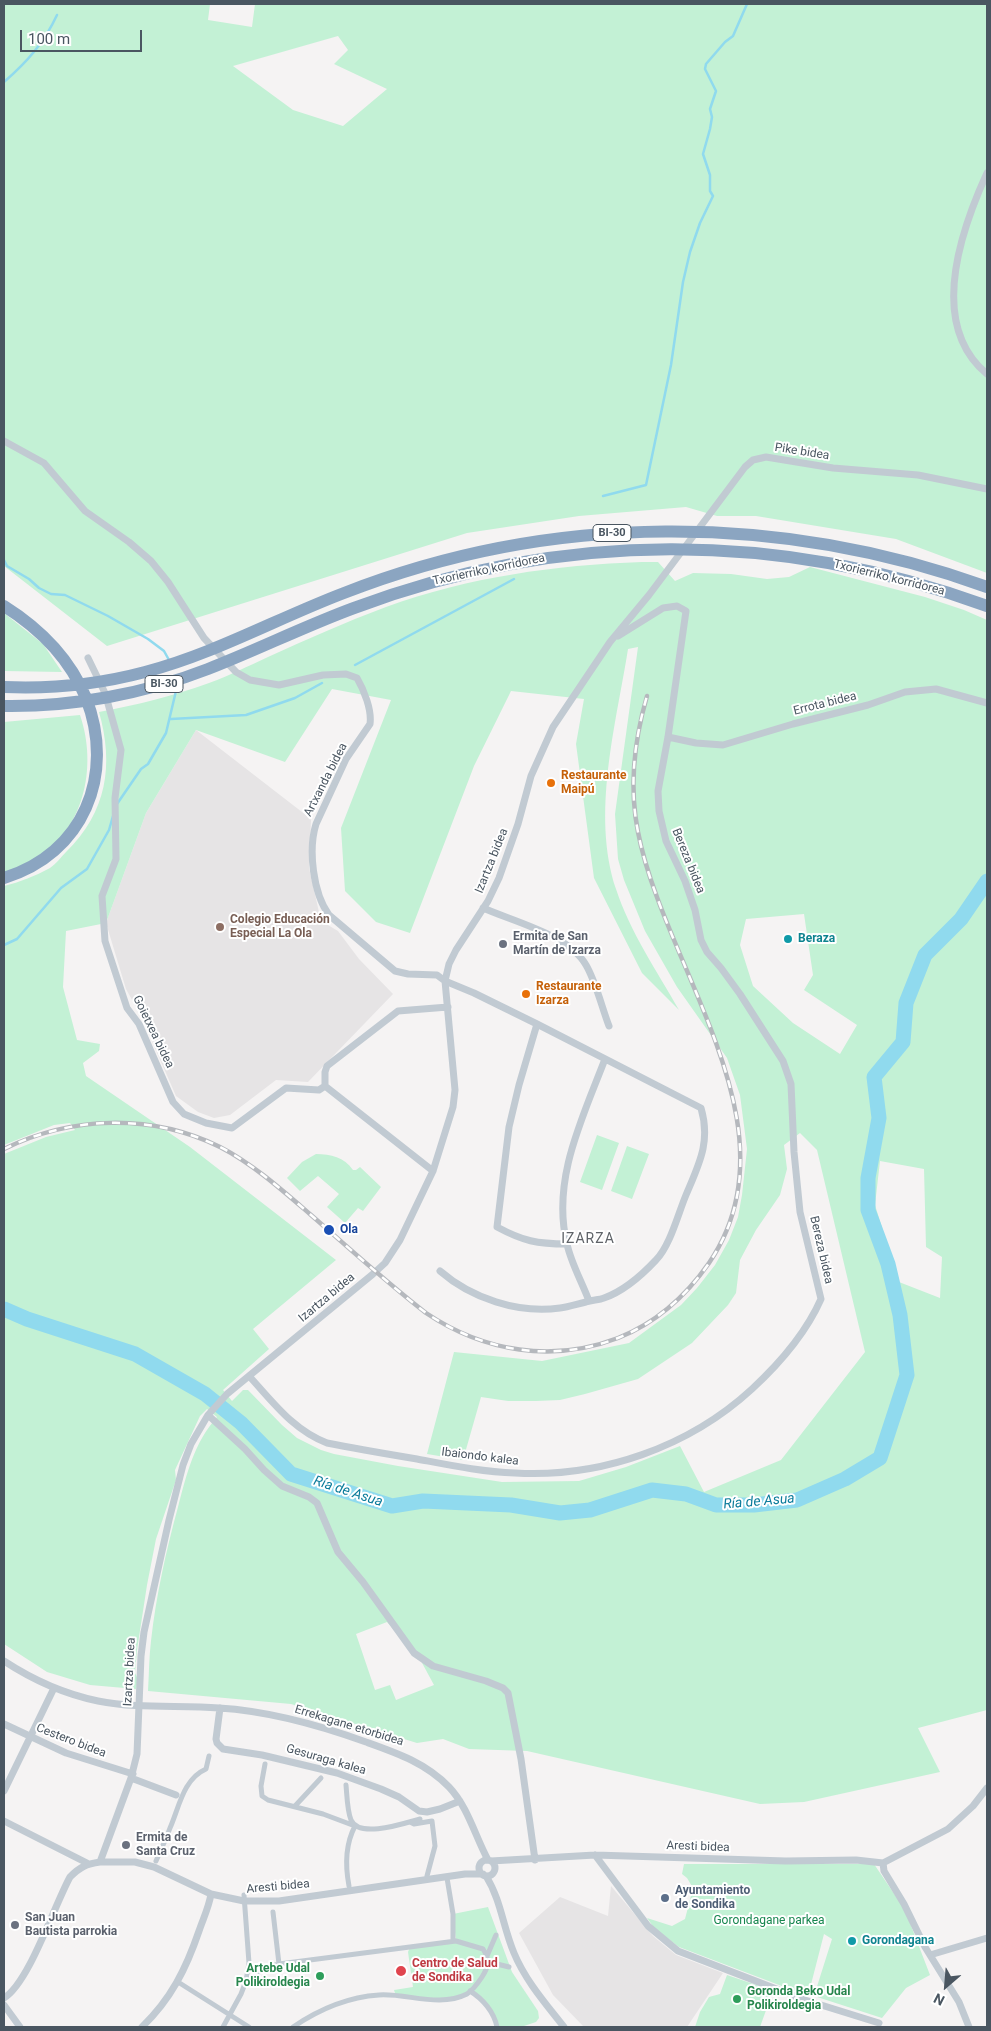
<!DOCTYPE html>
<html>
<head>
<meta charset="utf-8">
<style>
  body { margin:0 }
  #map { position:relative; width:991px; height:2031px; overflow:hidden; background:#f5f3f3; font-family:Roboto,sans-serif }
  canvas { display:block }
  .frame { position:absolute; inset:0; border:5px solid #4a5661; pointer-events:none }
  .north { position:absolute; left:921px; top:1961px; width:50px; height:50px; -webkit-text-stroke:4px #fff; paint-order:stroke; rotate:207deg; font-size:14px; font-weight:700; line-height:20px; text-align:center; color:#4a5661 }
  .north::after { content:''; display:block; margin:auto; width:18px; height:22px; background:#4a5661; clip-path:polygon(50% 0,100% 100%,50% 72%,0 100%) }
  .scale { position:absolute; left:20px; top:30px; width:122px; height:22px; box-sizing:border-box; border:2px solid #4a5661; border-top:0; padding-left:6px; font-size:15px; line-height:18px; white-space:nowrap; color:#4a5661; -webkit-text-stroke:4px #fff; paint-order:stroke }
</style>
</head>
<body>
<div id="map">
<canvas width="991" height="2031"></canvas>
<div class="frame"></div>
<div class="north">N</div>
<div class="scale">100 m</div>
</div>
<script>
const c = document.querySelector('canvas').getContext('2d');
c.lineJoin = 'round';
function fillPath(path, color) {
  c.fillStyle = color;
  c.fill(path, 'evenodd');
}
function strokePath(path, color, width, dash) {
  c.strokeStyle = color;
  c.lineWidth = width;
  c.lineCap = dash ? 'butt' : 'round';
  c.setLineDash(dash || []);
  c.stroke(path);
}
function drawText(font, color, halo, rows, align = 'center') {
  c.font = font + ' Roboto,sans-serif';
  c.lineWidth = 4;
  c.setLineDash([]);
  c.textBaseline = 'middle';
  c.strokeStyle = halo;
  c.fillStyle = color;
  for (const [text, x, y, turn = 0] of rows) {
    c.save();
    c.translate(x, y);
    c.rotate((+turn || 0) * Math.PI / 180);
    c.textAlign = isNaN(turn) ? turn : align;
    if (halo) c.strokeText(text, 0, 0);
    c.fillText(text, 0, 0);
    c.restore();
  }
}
const education = new Path2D(`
  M196,730L311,819L309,868L321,921L338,931L359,959L393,994L308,1082L276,1080L230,1115L214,1118L198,1112L176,1096L141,1016L126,989L106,923L146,813Z
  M611,1886L653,1936L676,1955L723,1973L687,2027H584L553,1995L519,1933L560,1897L608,1916Z`);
const green = new Path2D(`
  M4,4H210L208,20L252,27L255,4H987V573L896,539L756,516H717L686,507L579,516L467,533L107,646L4,566ZM338,36L348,50L334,64L387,89L343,126L293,110L233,66Z
  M642,562H658L675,581L693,573L731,574L767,579L789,577L810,567L925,597L964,610L987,620V1710L918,1728L940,1772L804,1802L760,1804L527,1751L469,1749L443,1739L417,1743L291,1704L148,1691C149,1674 149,1657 151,1641C156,1596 166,1551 178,1507C187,1473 194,1443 217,1417L207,1409L200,1416L175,1470L176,1480L156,1539L147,1585L137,1650L135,1673L138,1679L136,1689L90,1685L47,1672L4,1644V1154L46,1137L75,1130L70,1123L54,1125L4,1145V886C20,882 35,876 50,868C56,864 61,857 66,852C107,812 114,765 99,712C137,705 173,696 209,683C229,676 248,666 268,657C307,639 346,622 386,607C469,577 555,565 642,562ZM638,647L615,814L618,859L624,880L645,931L677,987L727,1058L740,1095L747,1149L742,1195L738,1217L729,1240L715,1265L697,1288L681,1305L629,1343L542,1361L454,1352L427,1454L463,1460L481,1397L508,1401H536L560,1400L585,1394L638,1379L692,1343L728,1305L736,1293L740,1260L756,1230L780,1195L787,1169L784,1145L800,1133L817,1150L865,1352L781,1460L704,1492L680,1446L626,1467L579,1481L502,1482L398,1466L334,1454L321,1450L297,1438L282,1425L248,1390H243L232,1401L223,1390L269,1349L253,1329L336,1260L190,1147L86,1076L83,1063L99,1051L100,1044L77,1040L63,987L66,931L106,923L146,813L196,730L285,762L332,689L391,700L341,828L345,891L376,922L410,933L474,766L511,691L584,699L576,744L594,878L642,973L679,1010C657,971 630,932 616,889C591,814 616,725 628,649ZM804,914L813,975L804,990L857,1025L840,1054L793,1023L753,986L740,945L746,919ZM880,1161L924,1169L926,1247L942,1257L940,1298L899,1282L875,1205ZM387,1622L421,1661L434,1685L396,1700L390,1685L375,1690L356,1634Z
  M4,613L43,644L62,672L4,671Z
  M80,715C98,767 84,833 32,861C23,865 13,869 4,873V722Z
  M597,1135L619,1143L602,1190L580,1182Z
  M627,1146L649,1154L632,1199L611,1191Z
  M316,1154C331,1154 344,1157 353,1170H356L360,1167L381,1187L363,1211L358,1208L345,1223L327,1207L339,1194L318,1176L300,1191L287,1178L302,1162Z
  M684,1864H874L905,1910L930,1975L906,1988L882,2018L814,1996L832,1939L824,1934L808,1996L679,1947L655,1929L647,1918L672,1926L685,1919L693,1888L687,1878L682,1874Z
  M488,1907L512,1972L538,2011L539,2018L536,2022L521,2027H497L488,2007L470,1991L450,1999L396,1996L394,1990L413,1987L408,1952L410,1947L456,1941L453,1914Z
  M727,1975L771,1990L767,2001L769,2002L760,2027H695L700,2012L709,1997L720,1994Z`);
const stream = new Path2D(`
  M4,82C27,62 44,43 57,15
  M603,496L646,485L671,365L683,282L690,252L700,223L713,196L710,191V175L703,154L710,129L712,117L710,109L716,91L705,69L706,64L725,42L733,36L747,4
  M4,560L7,566L29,579L39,588L51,594L65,595L108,616L148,639L164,651L169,660
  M355,665L514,579
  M171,719L246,715L295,698L322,683
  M117,804L141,769L148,764L166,733L176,691L175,684
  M4,945L17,939L61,888L87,869L109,830L113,816`);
const river = new Path2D(`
  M4,1309L27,1319L135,1354L205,1394L241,1423L291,1474L392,1506L423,1501L511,1505L560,1513L590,1510L652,1490L686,1494L716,1505H754L797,1500L845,1479L880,1458L907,1375L900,1315L888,1264L868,1210V1178L879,1118L874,1077L903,1042L906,1003L925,955L961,919L987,881`);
const pedestrian = new Path2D(`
  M265,1764L261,1786L262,1796L268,1800L323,1814L355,1826C345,1845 345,1865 349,1886
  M346,1785C347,1795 347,1810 351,1820C359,1839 405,1823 420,1819
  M295,1806L321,1778
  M410,1822L414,1824L432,1821L435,1846L427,1876
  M156,1861C161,1850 166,1839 170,1828C179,1808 183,1779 206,1769L209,1756
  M447,1878L453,1914V1941
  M244,1895L249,1963L246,1981
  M273,1912L279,1964
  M487,1956L496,1935
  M489,1962L509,1967
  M178,1982L249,2027
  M470,1991C483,1999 494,2012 497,2027
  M223,2027L241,1994L246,1981L265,1968L279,1964L456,1941L483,1949C490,1960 489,1966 482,1977C478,1983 473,1990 467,1994C439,2008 407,1993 379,1995C348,1997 318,2010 293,2027`);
const minor = new Path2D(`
  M987,173C960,232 928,325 987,374
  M4,441L44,463L85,511L129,542L151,561L168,582L204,638L236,672L250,680L279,685L323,675L346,674L357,678C364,690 372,710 370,724L346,759L316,824C308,850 313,893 329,915L395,971L408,974L437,975L445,981L474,993L537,1024L701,1108C711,1142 699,1164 686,1195C678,1214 670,1246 656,1260C642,1275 624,1291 604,1298C599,1300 592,1300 586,1302C577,1304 569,1307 560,1308C518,1314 471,1298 440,1271
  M88,658L105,693L121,750L115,798L116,859L102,896L105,941L127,1008L139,1024L173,1102L184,1114L206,1123L232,1128L286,1088L319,1090L325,1086
  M668,737L696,743L723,745L793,724L868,705L905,692L936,689L987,703
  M483,908C515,922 569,935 586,965C596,982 602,1008 609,1026
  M537,1024L519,1085L509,1127L497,1227C523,1241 537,1244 567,1244
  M433,1171L325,1086V1072L327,1066L398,1011L448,1007
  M589,1301C582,1282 571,1263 567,1244C551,1180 583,1117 605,1059
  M249,1376C273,1402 293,1430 327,1443C357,1449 387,1454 417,1459C449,1465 482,1472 515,1473C601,1478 689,1447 752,1389C779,1364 806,1333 821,1299L800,1212L794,1152L791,1084L783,1061L740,994L721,968L707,952L701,940L695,910L685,881L666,841L659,811L658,791L668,737L686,611L677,606L663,608L618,636
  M208,1415L245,1449L264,1470L282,1486L309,1497L317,1503L338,1552L363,1582L414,1653L433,1666L486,1681L503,1688L508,1693L521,1759L535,1860
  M4,1661C33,1680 64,1694 98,1701C137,1709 179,1705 219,1708C269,1711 319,1725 366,1742C397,1753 426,1763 449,1787C468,1807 475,1836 488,1860
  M220,1708L216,1739L217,1743L223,1749L262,1755L337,1773L381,1789L399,1797L419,1811L427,1812L440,1809L460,1801
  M4,1724L66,1753L133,1774
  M131,1778L176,1795
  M4,1791L54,1688
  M4,1821L87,1863
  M595,1855L648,1926L678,1951L805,2000L879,2023
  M479 1868a8 8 0 1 1 16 0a8 8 0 1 1-16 0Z
  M491,1861L595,1855L786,1861L856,1860L883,1863
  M100,1862H135L154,1867L211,1894L244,1901H279L465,1874H483
  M883,1863L884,1871L904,1904L925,1947L959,2002L969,2027
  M883,1863L948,1829L973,1806L987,1788
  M486,1876C501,1900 503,1927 514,1953C525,1980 546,2004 564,2027
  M930,1955L987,1938
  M4,1998C29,1983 54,1906 70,1877C80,1867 86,1864 100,1862L131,1778L137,1754L141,1656L144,1632L169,1520L183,1465L191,1444L208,1415L227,1394L373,1274L385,1263L400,1240L433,1171L453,1107L455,1090L445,981L449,964L456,950L488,901L499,878L518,824L531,776L553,727L610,642L649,595L745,467L753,460L766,457L833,468L918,475L987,489
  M4,2005L20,2027
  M142,2027C171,1999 186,1969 199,1931C203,1919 209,1907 211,1894`);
const motorway = new Path2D(`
  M4,606C39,628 70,659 86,698C116,775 83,854 4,878
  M4,687C50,689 100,684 145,672C214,654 278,618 344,593C551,512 780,512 987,587
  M4,706C72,707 144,694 208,669C257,650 305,626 354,608C562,530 779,530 987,606`);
const rail = new Path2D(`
  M4,1149C71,1116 151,1113 220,1147C253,1164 282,1190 311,1215C349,1248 386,1282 426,1313C484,1352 553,1363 618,1338C656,1323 686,1296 709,1263C801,1128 664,968 638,832C629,787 634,741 647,696`);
const markers = [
  [551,783,5,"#e8710a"],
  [220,927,5,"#8d6e63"],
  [788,939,5,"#0f9aa8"],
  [503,944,5,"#6b7280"],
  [526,994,5,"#e8710a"],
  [329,1230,6,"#1a4fb4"],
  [126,1845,5,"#6b7280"],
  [665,1898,5,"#5c6f8a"],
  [15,1925,5,"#6b7280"],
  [852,1941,5,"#0f9aa8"],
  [401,1971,6,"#e0444e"],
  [320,1976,5,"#2e9e5b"],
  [737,1999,5,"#2e9e5b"]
];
const shields = [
  [612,533,38],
  [164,684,38]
];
const shieldNames = [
  ["BI-30",612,533],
  ["BI-30",164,684]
];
const streetNames = [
  ["Pike bidea",802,452,9],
  ["Txorierriko korridorea",489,570,-12],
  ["Txorierriko korridorea",889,578,14],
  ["Errota bidea",825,704,-14],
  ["Artxanda bidea",326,780,-63],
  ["Izartza bidea",492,861,-68],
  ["Bereza bidea",688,861,68],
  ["Goietxea bidea",153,1032,64],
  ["Bereza bidea",821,1250,77],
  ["Izartza bidea",327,1298,-40],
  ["Ibaiondo kalea",480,1457,7],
  ["Izartza bidea",130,1672,-87],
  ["Errekagane etorbidea",349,1726,17],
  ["Cestero bidea",71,1741,21],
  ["Gesuraga kalea",326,1760,16],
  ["Aresti bidea",698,1847,2],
  ["Aresti bidea",278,1887,-5]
];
const foodNames = [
  ["Restaurante",561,776],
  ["Maipú",561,790],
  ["Restaurante",536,987],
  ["Izarza",536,1001]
];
const educationNames = [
  ["Colegio Educación",230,920],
  ["Especial La Ola",230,934]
];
const worshipNames = [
  ["Ermita de San",513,937],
  ["Martín de Izarza",513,951],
  ["Ermita de",136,1838],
  ["Santa Cruz",136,1852],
  ["San Juan",25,1918],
  ["Bautista parrokia",25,1932]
];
const cultureNames = [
  ["Beraza",798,939],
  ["Gorondagana",862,1941]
];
const transitNames = [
  ["Ola",340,1230]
];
const serviceNames = [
  ["Ayuntamiento",675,1891],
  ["de Sondika",675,1905]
];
const parkNames = [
  ["Gorondagane parkea",769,1921]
];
const healthNames = [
  ["Centro de Salud",412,1964],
  ["de Sondika",412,1978]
];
const leisureNames = [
  ["Artebe Udal",310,1969],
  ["Polikiroldegia",310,1983],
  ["Goronda Beko Udal",747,1992,"left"],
  ["Polikiroldegia",747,2006,"left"]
];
const neighbourhoodNames = [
  ["IZARZA",588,1239]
];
const waterNames = [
  ["Ría de Asua",348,1492,18],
  ["Ría de Asua",759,1502,-5]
];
fillPath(education, '#e6e4e5');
fillPath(green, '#c3f1d5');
strokePath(stream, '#90daee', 2.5);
strokePath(river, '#90daee', 15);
strokePath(pedestrian, '#c1cad2', 5);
strokePath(minor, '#c1cad2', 7);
strokePath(motorway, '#8ba5c1', 12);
strokePath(rail, '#b5b8bd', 4.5);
strokePath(rail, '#fff', 2.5, [8]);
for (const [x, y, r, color] of markers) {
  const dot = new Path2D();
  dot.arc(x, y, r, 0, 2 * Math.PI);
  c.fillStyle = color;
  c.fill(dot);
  strokePath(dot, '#fff', 2);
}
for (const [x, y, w] of shields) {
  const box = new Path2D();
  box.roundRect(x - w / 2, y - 8.5, w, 17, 4);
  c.fillStyle = '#fff';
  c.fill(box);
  strokePath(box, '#4a5661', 1);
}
drawText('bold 11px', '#4a5661', null, shieldNames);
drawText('12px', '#4a5661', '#fff', streetNames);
drawText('bold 12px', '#c56008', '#fff', foodNames, 'left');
drawText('bold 12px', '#785e54', '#fff', educationNames, 'left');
drawText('bold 12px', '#5b616d', '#fff', worshipNames, 'left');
drawText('bold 12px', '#0d838f', '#fff', cultureNames, 'left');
drawText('bold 12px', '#164399', '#fff', transitNames, 'left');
drawText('bold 12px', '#4e5e75', '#fff', serviceNames, 'left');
drawText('12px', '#17864f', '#fff', parkNames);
drawText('bold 12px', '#be3a42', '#fff', healthNames, 'left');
drawText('bold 12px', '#27864d', '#fff', leisureNames, 'right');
c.letterSpacing = '1px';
drawText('14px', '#5f6368', '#fff', neighbourhoodNames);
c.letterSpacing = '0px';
drawText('italic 14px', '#0c7c9b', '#fff', waterNames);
</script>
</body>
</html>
